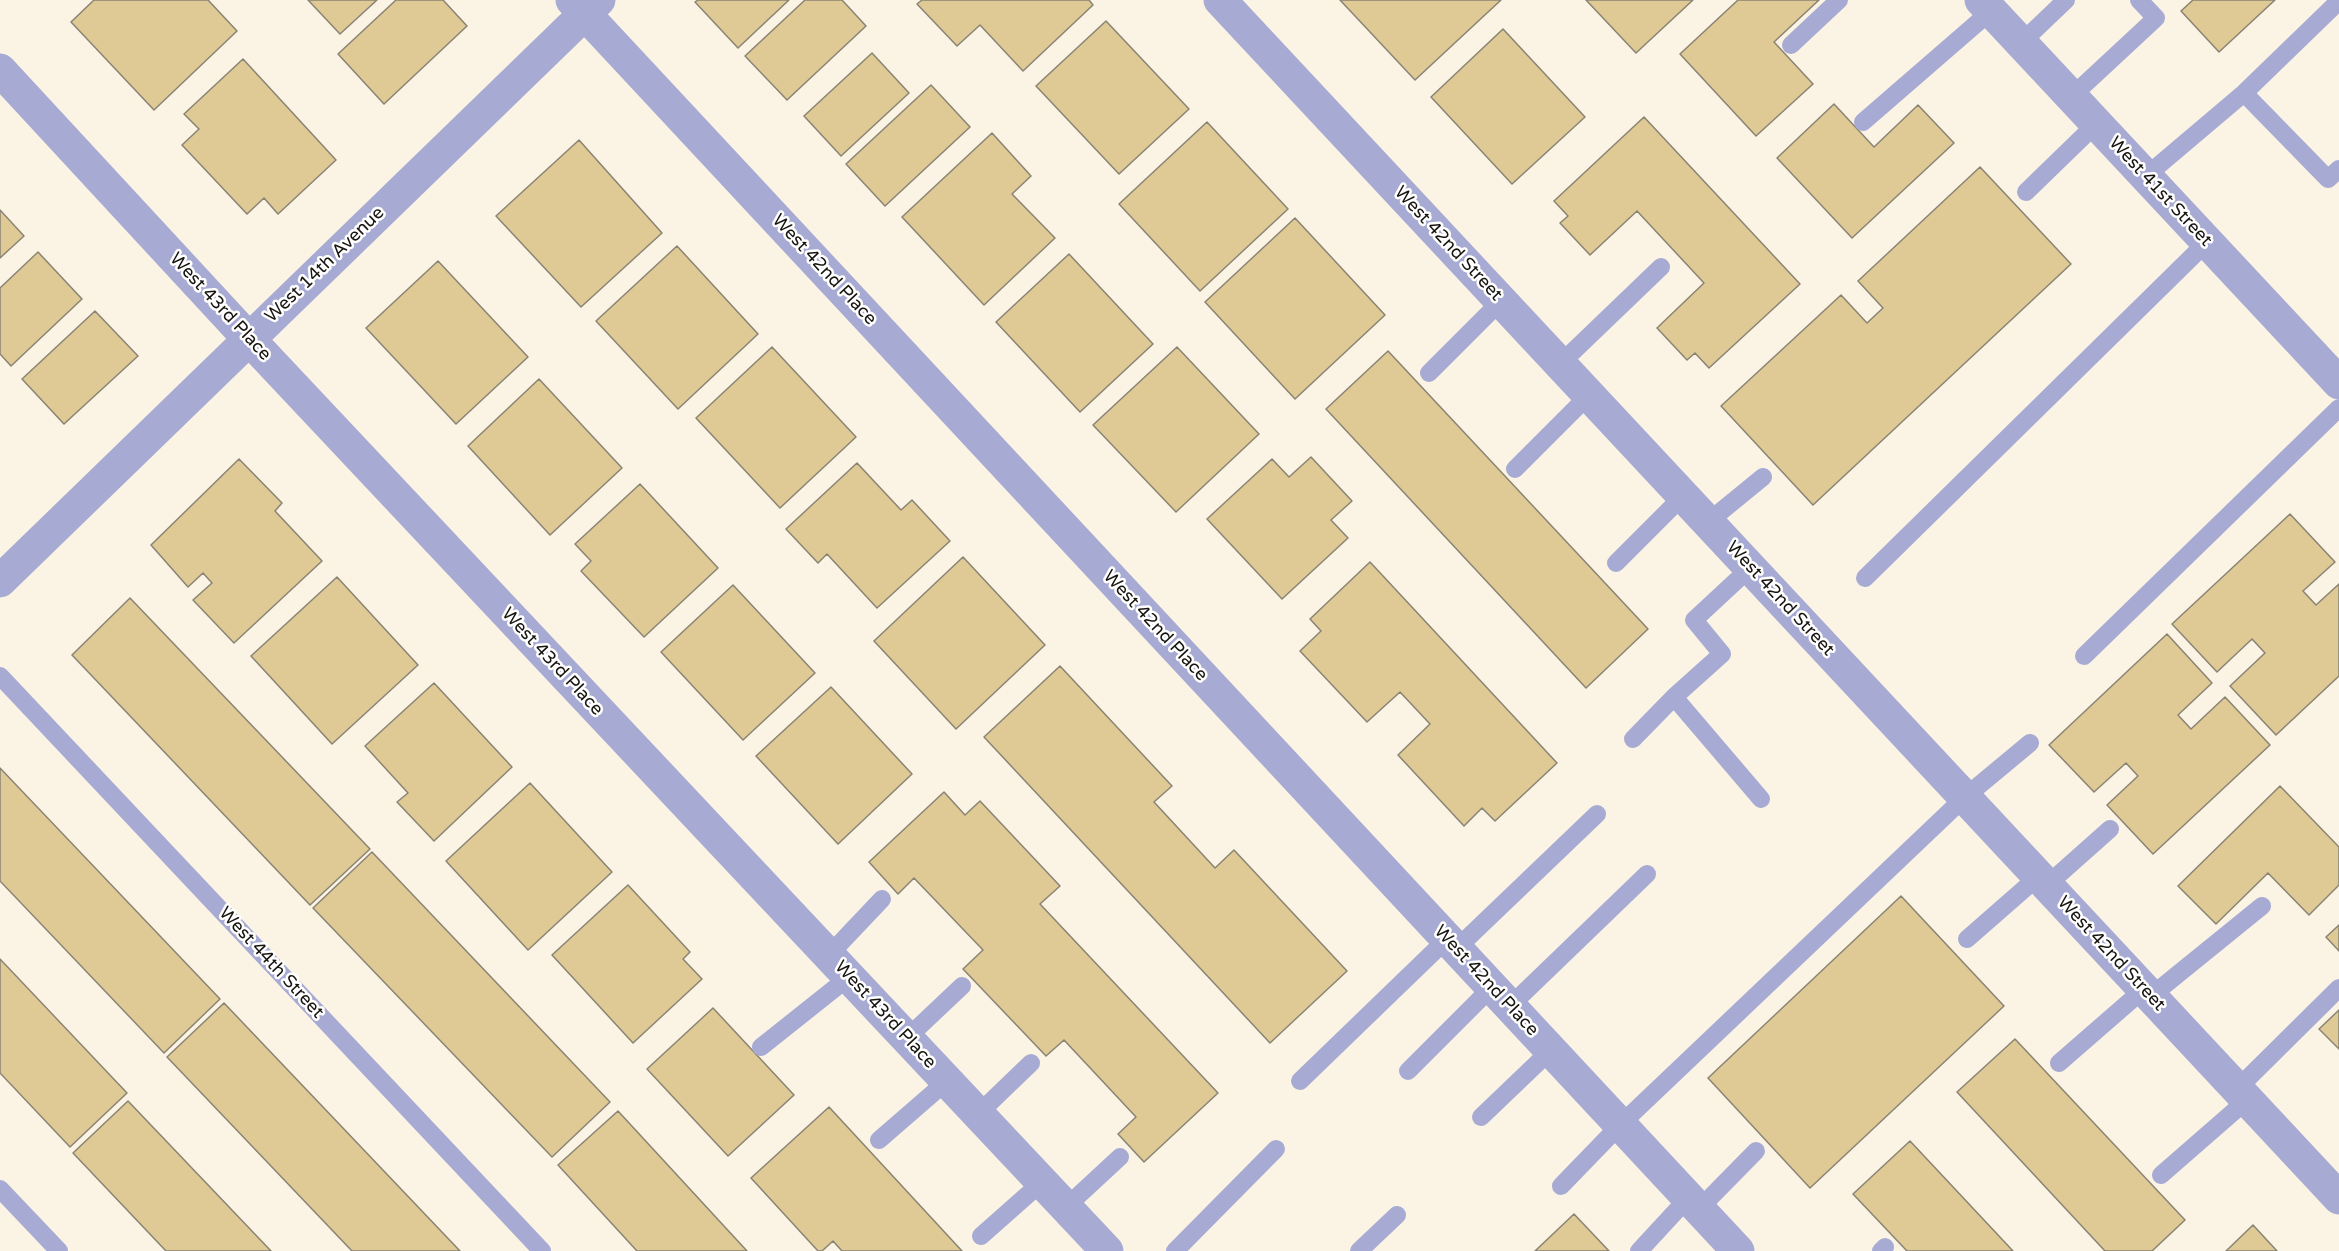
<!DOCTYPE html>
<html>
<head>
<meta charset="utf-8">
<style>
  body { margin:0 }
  canvas { display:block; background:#fbf4e4 }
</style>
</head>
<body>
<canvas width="2339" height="1251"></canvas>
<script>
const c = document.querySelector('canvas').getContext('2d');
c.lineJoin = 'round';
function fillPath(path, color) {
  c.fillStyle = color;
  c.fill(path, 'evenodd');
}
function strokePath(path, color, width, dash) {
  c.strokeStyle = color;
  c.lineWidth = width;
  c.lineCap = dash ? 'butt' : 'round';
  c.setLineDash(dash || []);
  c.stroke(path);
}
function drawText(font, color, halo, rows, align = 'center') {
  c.font = font + ' "Varela Round",sans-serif';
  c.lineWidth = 5;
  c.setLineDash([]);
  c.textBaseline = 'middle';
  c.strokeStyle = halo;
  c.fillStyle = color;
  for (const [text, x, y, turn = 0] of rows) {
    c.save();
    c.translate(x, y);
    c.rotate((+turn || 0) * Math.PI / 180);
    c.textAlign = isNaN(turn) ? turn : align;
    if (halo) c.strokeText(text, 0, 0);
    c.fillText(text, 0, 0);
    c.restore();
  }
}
const building = new Path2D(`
  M94,0H208L237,31L154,110L71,22Z
  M308,0H377L340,34Z
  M396,0H443L467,26L384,104L338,54Z
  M698,0H789L738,48L695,2Z
  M805,0H842L866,26L787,100L745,56Z
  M922,0H1089L1093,5L1023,71L980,25L957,46L917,4Z
  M1340,0H1501L1415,80Z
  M1586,0H1693L1636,53Z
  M1738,0H1819L1774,42L1813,84L1756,136L1680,54Z
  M2193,0H2275L2219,52L2181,11Z
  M1106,21L1189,109L1119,174L1036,86Z
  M1503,29L1585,117L1512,184L1431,97Z
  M872,53L909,93L841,156L804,116Z
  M243,59L336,160L278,214L264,198L247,214L182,145L199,129L184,114Z
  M931,85L970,127L885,206L846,164Z
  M1834,104L1874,147L1918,105L1954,143L1852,238L1777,158Z
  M1644,117L1800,284L1709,368L1695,353L1687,360L1657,328L1704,283L1637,211L1590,255L1560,223L1568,216L1554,201Z
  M1207,122L1288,209L1200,291L1119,204Z
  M992,133L1031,176L1012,194L1055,238L984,305L902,217Z
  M579,140L662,233L581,307L496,216Z
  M1980,167L2071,264L1813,505L1721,406L1841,295L1867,323L1883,308L1858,281Z
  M0,210L24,236L0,258Z
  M1295,218L1385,315L1295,399L1205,302Z
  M677,246L758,334L678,409L596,321Z
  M38,252L82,299L11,366L0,354V288Z
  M1069,254L1153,344L1080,412L996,322Z
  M438,261L528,357L456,424L366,328Z
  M95,311L138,356L64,424L22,379Z
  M772,347L856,437L780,508L696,418Z
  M1177,347L1259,434L1176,512L1093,425Z
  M1388,351L1648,629L1586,688L1326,409Z
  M539,379L622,468L550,535L468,446Z
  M1311,457L1352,501L1331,520L1348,538L1282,599L1207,519L1272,459L1289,477Z
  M239,459L282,503L275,511L322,561L234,643L193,600L212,583L203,573L188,587L151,545Z
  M857,463L901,510L912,500L950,541L877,608L827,554L818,563L786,529Z
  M640,484L718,568L644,637L581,571L591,561L575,544Z
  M2290,514L2335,562L2303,591L2316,605L2339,584V676L2276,735L2230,686L2265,653L2252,639L2217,672L2172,624Z
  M963,557L1045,645L956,729L874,641Z
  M1370,562L1557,763L1495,821L1482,808L1464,826L1398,755L1430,724L1400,692L1367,722L1300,651L1321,631L1310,619Z
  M337,577L418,665L332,744L251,656Z
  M733,585L815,673L743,740L661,652Z
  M130,598L370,849L310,905L72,655Z
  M2167,634L2212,683L2178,715L2191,729L2225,697L2270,745L2153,854L2107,805L2138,776L2126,763L2094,792L2049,745Z
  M1060,666L1172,786L1154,802L1215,868L1234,850L1347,971L1270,1043L984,737Z
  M434,683L512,767L434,841L397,802L408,793L365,746Z
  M831,687L912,774L838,844L756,756Z
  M0,768L220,999L164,1053L0,881Z
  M530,783L612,872L528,950L446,861Z
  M2280,786L2339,847V885L2309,915L2268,873L2216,924L2178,886Z
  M944,792L965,815L980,801L1060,886L1040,904L1218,1093L1144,1162L1118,1134L1136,1117L1064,1040L1046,1056L963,969L983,950L914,878L898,894L869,862Z
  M372,852L610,1102L552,1157L313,908Z
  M628,885L690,952L683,959L702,979L633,1043L552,955Z
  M1901,896L2004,1006L1810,1188L1708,1078Z
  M2339,925V951L2326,937Z
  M0,959L127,1093L70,1147L0,1073Z
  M224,1003L460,1251H352L167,1057Z
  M713,1008L794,1095L728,1156L647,1069Z
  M2339,1010V1049L2319,1029Z
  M2015,1039L2185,1220L2152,1251H2105L1957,1092Z
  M128,1101L271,1251H166L73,1153Z
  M829,1107L962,1251H842L833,1241L822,1251H818L751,1178Z
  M618,1111L747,1251H637L558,1165Z
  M1910,1141L2013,1251H1907L1853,1194Z
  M1574,1214L1609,1251H1535Z
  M2253,1225L2277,1251H2226Z`);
const service = new Path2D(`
  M2021,43L2066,0
  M1791,45L1839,0
  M2244,93L2328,179L2339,169
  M2071,97L2156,18L2139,0
  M1863,122L1991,11
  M2146,176L2244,93L2339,1
  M2026,192L2096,124
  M1560,364L1661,267
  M1429,373L1501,301
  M1515,469L1589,395
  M1708,522L1763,477
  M1616,563L1683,496
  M1865,578L2207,242
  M2084,656L2339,408
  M0,676L542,1251
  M1674,697L1761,799
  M1633,739L1674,697L1722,654L1694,620L1750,568
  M2047,885L2110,829
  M1967,939L2039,876
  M1456,949L1597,814
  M829,955L882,899
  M2151,996L2262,906
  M1510,1006L1647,874
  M907,1038L962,986
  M761,1047L849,977
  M2059,1063L2144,989
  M1408,1071L1492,987
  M1300,1081L1447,939
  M2237,1089L2339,988
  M978,1114L1031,1063
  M1481,1117L1551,1050
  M879,1140L947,1081
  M2161,1175L2247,1100
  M1561,1186L1620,1125L1965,797L2030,743
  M0,1189L59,1251
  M1066,1207L1120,1157
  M1699,1209L1756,1151
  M981,1236L1042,1182
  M1175,1251L1276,1149
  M1359,1251L1397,1215
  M1639,1251L1688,1198
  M1881,1251L1885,1247`);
const minor = new Path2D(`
  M572,0L1738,1251
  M1220,0L2339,1198
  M0,70L248,338L1107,1251
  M0,581L599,0`);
const tertiary = new Path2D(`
  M1981,0L2339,383`);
const streetNames = [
  ["West 41st Street",2160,192,47],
  ["West 42nd Street",1448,244,47],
  ["West 14th Avenue",325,265,-44],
  ["West 42nd Place",824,270,47],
  ["West 43rd Place",220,307,47],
  ["West 42nd Street",1780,599,47],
  ["West 42nd Place",1155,626,47],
  ["West 43rd Place",552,662,47],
  ["West 42nd Street",2111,954,47],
  ["West 44th Street",271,963,47],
  ["West 42nd Place",1486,981,47],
  ["West 43rd Place",885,1015,47]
];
fillPath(building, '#dfc994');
strokePath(building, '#8a8475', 1.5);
strokePath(service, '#a7aad3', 18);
strokePath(minor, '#a7aad3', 33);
strokePath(tertiary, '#a7aad3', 33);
drawText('18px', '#16140f', '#fff', streetNames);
</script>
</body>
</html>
